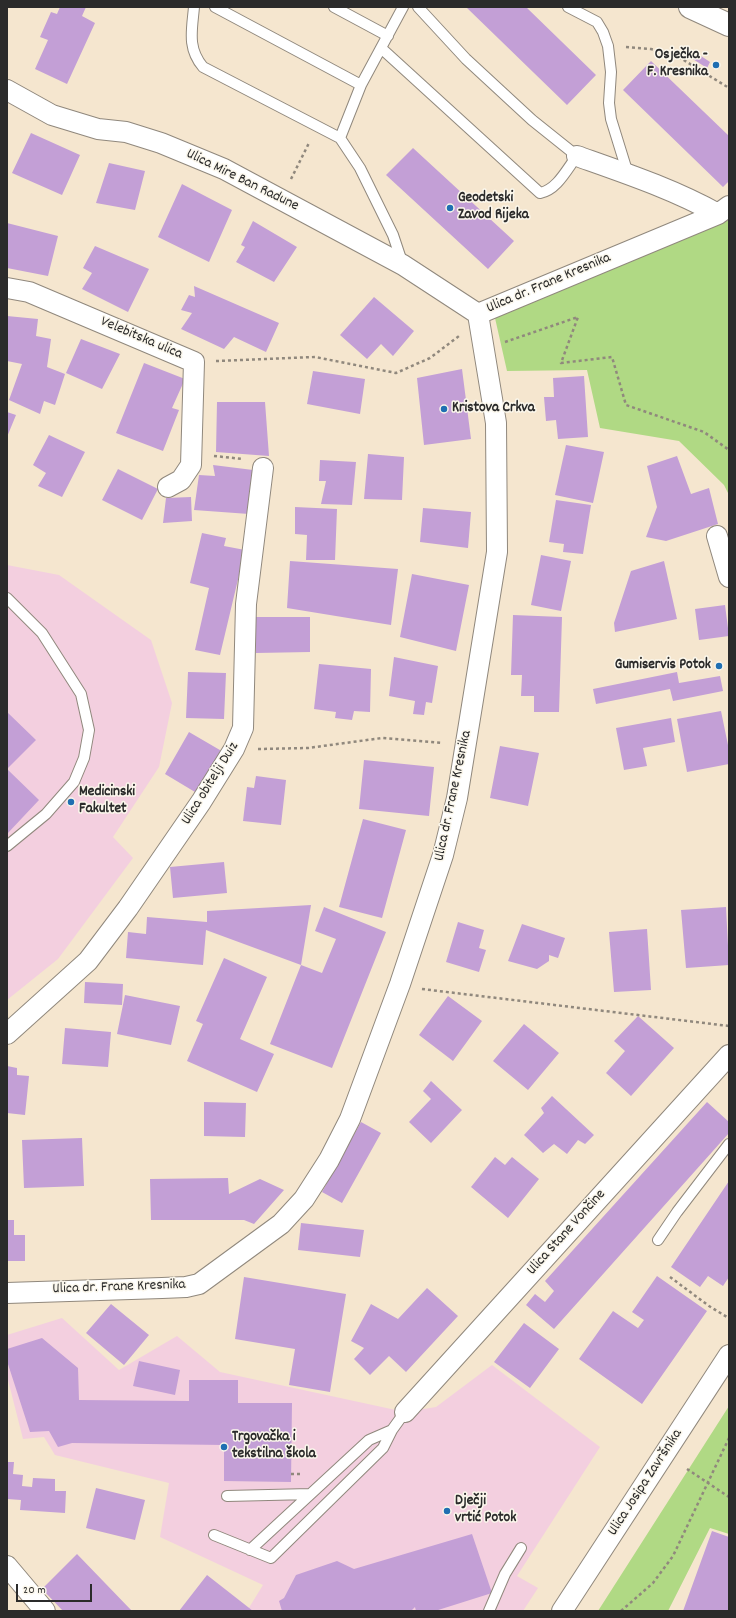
<!DOCTYPE html>
<html>
<head>
<meta charset="utf-8">
<style>
  body { margin:0 }
  #map { position:relative; width:736px; height:1618px; overflow:hidden; background:#f5e6cf; font-family:Dekko,sans-serif }
  canvas { display:block }
  .frame { position:absolute; inset:0; border:8px solid #2b2b2b; pointer-events:none }
  .scale { position:absolute; left:16px; top:1584px; width:76px; height:18px; box-sizing:border-box; border:2px solid #2b2b2b; border-top:0; padding-left:5px; font-size:12px; line-height:14px; white-space:nowrap; color:#2b2b2b; -webkit-text-stroke:3px #fbf7ec; paint-order:stroke }
</style>
</head>
<body>
<div id="map">
<canvas width="736" height="1618"></canvas>
<div class="frame"></div>
<div class="scale">20 m</div>
</div>
<script>
const c = document.querySelector('canvas').getContext('2d');
c.lineJoin = 'round';
function fillPath(path, color) {
  c.fillStyle = color;
  c.fill(path, 'evenodd');
}
function strokePath(path, color, width, dash) {
  c.strokeStyle = color;
  c.lineWidth = width;
  c.lineCap = dash ? 'butt' : 'round';
  c.setLineDash(dash || []);
  c.stroke(path);
}
function drawText(font, color, halo, rows, align = 'center') {
  c.font = font + ' Dekko,sans-serif';
  c.lineWidth = 3;
  c.setLineDash([]);
  c.textBaseline = 'middle';
  c.strokeStyle = halo;
  c.fillStyle = color;
  for (const [text, x, y, turn = 0] of rows) {
    c.save();
    c.translate(x, y);
    c.rotate((+turn || 0) * Math.PI / 180);
    c.textAlign = isNaN(turn) ? turn : align;
    if (halo) c.strokeText(text, 0, 0);
    c.fillText(text, 0, 0);
    c.restore();
  }
}
const built = new Path2D(`
  M7,565L59,575L151,640L172,703L159,767L113,837L133,858L58,959L7,1000Z
  M62,1318L119,1370L177,1336L220,1372L405,1412L436,1407L492,1365L600,1447L517,1576L538,1588L523,1611H247L263,1585L160,1537L169,1483L55,1455L44,1437L23,1439L7,1376V1335Z`);
const green = new Path2D(`
  M729,220V495L724,485L679,441L600,428L587,370L507,371L495,318Z
  M729,1406V1534L710,1528L668,1611H598Z`);
const building = new Path2D(`
  M60,7H86L82,16L95,23L67,84L35,69L48,40L40,37L51,12L57,14Z
  M466,7H526L596,75L567,105Z
  M692,50L710,62L707,68L688,56Z
  M651,61L729,136V181L723,187L623,90Z
  M31,133L80,155L62,195L12,173Z
  M413,148L514,241L488,269L386,175Z
  M109,163L145,171L135,210L96,203Z
  M182,184L232,210L209,262L158,237Z
  M253,221L297,247L274,282L236,262L245,247L241,245Z
  M7,223L58,236L48,276L7,268Z
  M95,246L149,269L128,312L82,289L92,273L83,268Z
  M194,286L279,323L266,352L234,337L224,349L181,329L192,313L181,310L189,295L195,297Z
  M374,297L414,331L393,356L381,344L367,359L340,335Z
  M7,316L38,319L36,336L51,339L47,367L65,374L55,405L44,401L40,414L9,400L22,364L7,361Z
  M81,339L120,354L102,389L66,373Z
  M144,363L185,379L172,408L179,410L163,451L116,433Z
  M462,369L471,439L424,445L417,378Z
  M313,371L365,379L360,414L307,404Z
  M584,376L588,437L558,439L556,420L546,421L544,397H554L553,378Z
  M217,402H265L269,456L216,452Z
  M7,412L16,415L7,437Z
  M49,435L85,452L62,497L38,486L46,473L33,465Z
  M566,445L604,452L593,503L555,495Z
  M368,454L404,457L402,500L364,499Z
  M677,456L691,494L709,488L718,524L666,541L646,537L657,507L647,466Z
  M320,460L356,462L352,505L321,504L326,481H319Z
  M213,465L253,470L249,514L194,510L199,475L215,476Z
  M118,469L158,489L142,520L102,500Z
  M191,497L192,521L163,523L166,498Z
  M556,500L591,505L583,554L563,552L564,544L549,542Z
  M295,507L337,509L335,560H306L307,535L295,534Z
  M423,508L471,512L468,548L420,542Z
  M202,533L226,538L224,546L245,550L220,655L195,650L209,588L190,583Z
  M541,555L571,561L561,611L531,605Z
  M290,561L398,569L391,625L287,608Z
  M664,561L677,619L615,632L614,623L631,571Z
  M412,574L469,585L456,651L400,637Z
  M725,605L729,636L699,640L695,609Z
  M513,615L562,617L559,712H534V696H521L522,675H511Z
  M256,617H310V652L256,653Z
  M394,657L438,666L432,703L426,702L424,715L413,714L415,701L389,696Z
  M319,664L371,669L370,712L354,711L352,720L335,718L336,712L314,709Z
  M188,672L226,673L224,719L186,718Z
  M677,672L679,683L720,676L723,691L673,701L670,689L596,704L593,689Z
  M721,711L729,750V764L687,772L677,719Z
  M7,712L36,740L7,769L39,800L7,834Z
  M671,718L675,742L643,748L647,766L624,770L616,728Z
  M189,732L225,753L200,795L165,774Z
  M500,746L539,753L528,806L490,798Z
  M364,760L434,767L429,816L359,809Z
  M256,776L286,780L281,825L243,821L247,787L254,788Z
  M363,819L406,830L382,918L339,907Z
  M224,862L227,893L173,898L170,867Z
  M311,905L301,965L206,930L203,965L126,958L128,932L146,934L147,917L207,922V911Z
  M324,907L386,932L332,1068L270,1044L301,965L322,973L336,939L315,931Z
  M726,907L729,965L686,968L681,910Z
  M458,922L484,930L479,948L486,950L479,972L446,962Z
  M522,924L565,938L558,958L549,955V961L537,969L508,961Z
  M647,929L651,990L614,992L609,932Z
  M224,958L267,977L240,1039L274,1054L257,1092L187,1061L203,1024L196,1021Z
  M85,982L123,984L122,1005L84,1003Z
  M125,995L180,1006L171,1045L117,1034Z
  M448,996L482,1021L453,1061L419,1035Z
  M638,1016L674,1048L631,1096L606,1073L625,1051L614,1041Z
  M524,1024L559,1053L528,1090L493,1061Z
  M65,1028L111,1032L108,1067L62,1064Z
  M7,1066L17,1068V1075L29,1076L25,1115L7,1113Z
  M431,1081L462,1110L431,1143L409,1122L431,1099L423,1091Z
  M552,1096L594,1135L585,1144L578,1140L567,1154L554,1144L543,1153L524,1135L544,1113L541,1108Z
  M204,1102L246,1103L245,1137L204,1136Z
  M707,1102L729,1122V1133L554,1329L526,1305L535,1294L545,1302L554,1291L545,1281Z
  M361,1122L381,1133L342,1203L322,1192Z
  M82,1138L84,1186L24,1188L22,1140Z
  M495,1157L505,1165L512,1157L539,1179L508,1218L471,1187Z
  M228,1178L229,1194L260,1179L284,1190L254,1224L244,1220H151L150,1179Z
  M729,1181V1277L723,1286L708,1276L700,1287L671,1267Z
  M7,1220H14V1235H25V1261H7Z
  M301,1223L364,1230L360,1257L298,1250Z
  M657,1276L707,1311L642,1404L579,1359L613,1311L638,1328L644,1320L632,1312Z
  M244,1277L346,1294L330,1392L289,1385L295,1349L235,1339Z
  M427,1288L458,1316L406,1372L389,1356L370,1375L354,1359L364,1348L351,1341L371,1304L398,1319Z
  M111,1304L149,1335L124,1365L86,1333Z
  M524,1323L559,1349L530,1388L494,1362Z
  M42,1338L78,1368L79,1400L189,1401V1380H238V1403H292L291,1482L224,1481V1445L72,1443L58,1447L49,1431L30,1432L7,1361V1349Z
  M139,1361L180,1370L175,1395L133,1386Z
  M7,1462H14L13,1474L23,1475L22,1486L32,1487L33,1478L55,1479V1491H66L65,1513L20,1510L21,1500L7,1499Z
  M96,1488L145,1500L135,1540L86,1528Z
  M712,1531L729,1537V1611H683Z
  M472,1534L492,1593L435,1611H416L415,1607L411,1611H282L279,1601L284,1598L296,1575L337,1561L354,1569Z
  M77,1554L132,1611H63L42,1589Z
  M207,1575L253,1611H179Z`);
const path = new Path2D(`
  M626,47L651,49L674,54L729,88
  M291,179L309,143
  M505,342L578,317L561,363L612,357L626,405L704,432L729,450
  M216,361L315,357L396,373L430,358L459,336
  M214,456L243,459
  M258,749L308,748L382,738L442,743
  M422,989L729,1026
  M670,1277L709,1306L727,1317
  M687,1469L729,1497
  M291,1474H301
  M621,1611L653,1583L673,1556L729,1438`);
const lane = new Path2D(`
  M194,7C192,30 187,48 203,67L340,138L360,168L393,235L403,265
  M215,7L361,85
  M334,7L388,36
  M568,7L597,22L603,32L608,46L611,72L609,103L611,119L628,174
  M381,48L540,193C557,190 567,169 577,156L532,120L466,59L418,7
  M340,138L361,85L403,7
  M7,598L42,633L81,694L89,730L84,758L74,782L46,814L7,846
  M658,1240L677,1212L729,1144
  M227,1496L310,1494
  M214,1535L271,1558L383,1448L392,1430
  M250,1550L369,1440L392,1430L405,1412
  M489,1611L505,1574L521,1548`);
const street = new Path2D(`
  M7,90L52,115L98,129L126,132L161,143L224,169L403,265L478,314
  M577,156C625,173 673,189 718,214
  M7,288L29,292L194,362L191,465L181,480L168,487
  M717,536L729,577
  M7,1034L88,961L128,908L201,802L234,749L243,728L246,604L263,468
  M7,1293L162,1288L186,1287L199,1284L281,1224L304,1199L329,1160L350,1119L400,984L443,855L457,798L497,552L496,423L478,314L718,214L729,206
  M405,1412L729,1055
  M7,1566L45,1611
  M562,1611L729,1355`);
const secondary = new Path2D(`
  M690,7L729,25`);
const markers = [
  [716,65,4,"#1f6fb2"],
  [450,208,4,"#1f6fb2"],
  [444,409,4,"#1f6fb2"],
  [719,666,4,"#1f6fb2"],
  [71,802,4,"#1f6fb2"],
  [224,1447,4,"#1f6fb2"],
  [447,1511,4,"#1f6fb2"]
];
const poiNames = [
  ["Osječka -",708,56,"right"],
  ["F. Kresnika",708,73,"right"],
  ["Geodetski",458,199],
  ["Zavod Rijeka",458,216],
  ["Kristova Crkva",452,409],
  ["Gumiservis Potok",711,666,"right"],
  ["Medicinski",79,793],
  ["Fakultet",79,810],
  ["Trgovačka i",232,1438],
  ["tekstilna škola",232,1455],
  ["Dječji",455,1502],
  ["vrtić Potok",455,1519]
];
const streetNames = [
  ["Ulica Mire Ban Radune",242,181,26],
  ["Ulica dr. Frane Kresnika",549,284,-23],
  ["Velebitska ulica",141,339,23],
  ["Ulica obitelji Duiz",211,784,-58],
  ["Ulica dr. Frane Kresnika",454,796,-78],
  ["Ulica Stane Vončine",567,1233,-48],
  ["Ulica dr. Frane Kresnika",119,1288,-2],
  ["Ulica Josipa Završnika",646,1483,-57]
];
fillPath(built, '#f3cfdf');
fillPath(green, '#b0d984');
fillPath(building, '#c39fd6');
strokePath(lane, '#90887d', 12);
strokePath(street, '#90887d', 22);
strokePath(secondary, '#90887d', 24);
strokePath(path, '#90887d', 2.5, [3, 3]);
strokePath(lane, '#fff', 10);
strokePath(street, '#fff', 20);
strokePath(secondary, '#fff', 22);
for (const [x, y, r, color] of markers) {
  const dot = new Path2D();
  dot.arc(x, y, r, 0, 2 * Math.PI);
  c.fillStyle = color;
  c.fill(dot);
  strokePath(dot, '#fbf7ec', 1.5);
}
drawText('bold 15px', '#2b2b2b', '#fbf7ec', poiNames, 'left');
drawText('15px', '#2b2b2b', '#fbf7ec', streetNames);
</script>
</body>
</html>
